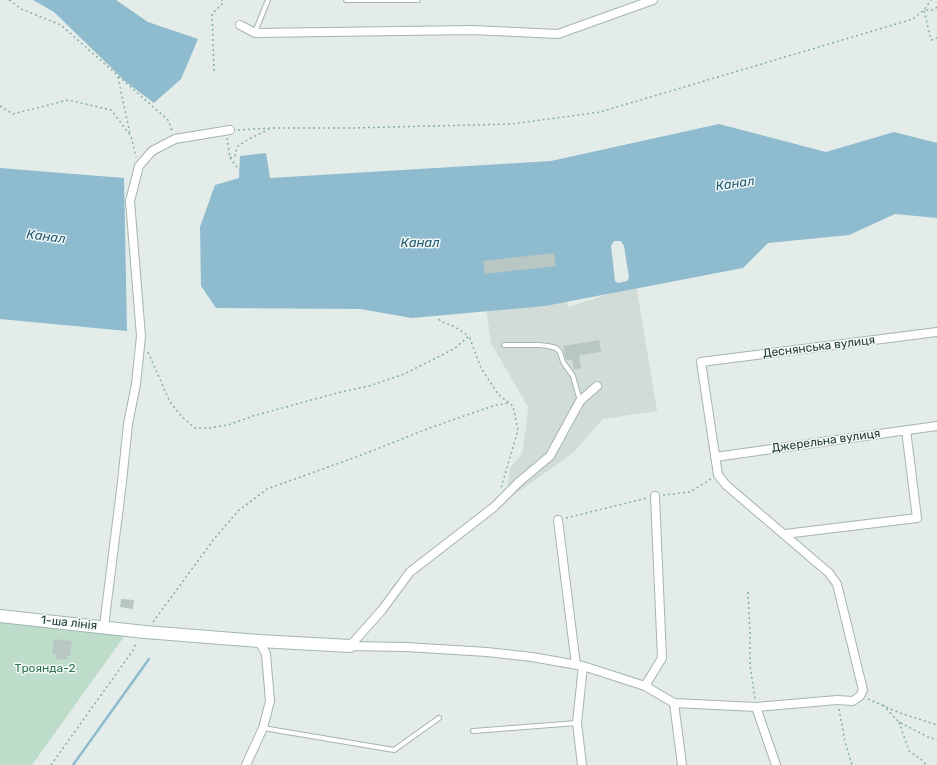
<!DOCTYPE html>
<html>
<head>
<meta charset="utf-8">
<style>
  body { margin:0 }
  canvas { display:block; background:#e3ece9 }
</style>
</head>
<body>
<canvas width="937" height="765"></canvas>
<script>
const c = document.querySelector('canvas').getContext('2d');
c.lineJoin = 'round';
function fillPath(path, color) {
  c.fillStyle = color;
  c.fill(path, 'evenodd');
}
function strokePath(path, color, width, dash) {
  c.strokeStyle = color;
  c.lineWidth = width;
  c.lineCap = dash ? 'butt' : 'round';
  c.setLineDash(dash || []);
  c.stroke(path);
}
function drawText(font, color, halo, rows, align = 'center') {
  c.font = font + ' Rubik,sans-serif';
  c.lineWidth = 3;
  c.setLineDash([]);
  c.textBaseline = 'middle';
  c.strokeStyle = halo;
  c.fillStyle = color;
  for (const [text, x, y, turn = 0] of rows) {
    c.save();
    c.translate(x, y);
    c.rotate((+turn || 0) * Math.PI / 180);
    c.textAlign = isNaN(turn) ? turn : align;
    if (halo) c.strokeText(text, 0, 0);
    c.fillText(text, 0, 0);
    c.restore();
  }
}
const built = new Path2D(`
  M559,246L568,307L636,285L657,411L603,419L573,453L514,495L508,485L510,468L522,454L526,428L528,407L491,343L479,259Z`);
const green = new Path2D(`
  M0,620L128,631L32,765H0Z`);
const water = new Path2D(`
  M33,0H116L148,22L198,39L181,79L154,103L126,82L54,12Z
  M719,124L826,152L894,132L937,143V218L895,214L849,235L768,243L743,268L545,306L412,318L360,309L216,308L201,286L200,227L215,185L239,178L240,156L266,153L270,178L551,161Z
  M0,168L124,178L127,331L0,319Z`);
const pier = new Path2D(`
  M614,241H621L624,246L629,278L627,281L618,283L615,281L611,246Z`);
const stream = new Path2D(`
  M73,765L149,659`);
const building = new Path2D(`
  M554,253L556,266L485,274L483,261Z
  M599,340L601,352L579,355L581,368L574,370L572,360H566L563,346Z
  M121,599L134,600L133,609L120,607Z
  M54,639L72,641L70,656H67V660L56,659V655L52,654Z`);
const path = new Path2D(`
  M9,0L21,9L61,25L168,120L172,131
  M937,7L934,10H924L931,40L937,38
  M214,71L212,14L223,3L222,0
  M118,77L130,134
  M0,106L13,114L68,100L111,110L131,136L136,157
  M238,130L271,128H351L512,124L600,112L913,19L924,10L931,0
  M227,138L230,158L239,170
  M230,158L235,156L237,147C247,139 258,135 269,129
  M439,319L440,321L455,327L469,336
  M148,352L170,402L182,417L195,428H209L228,425L253,416L337,393L369,386L404,374L454,349L469,336L481,368L498,394L513,406L518,430L501,488
  M663,495L690,492L711,479
  M566,518L647,498
  M748,592L750,634V665L755,699
  M153,622L214,539L238,511L267,489L359,456L432,427L496,405L509,403
  M868,699L900,713L937,725
  M883,705L899,722L928,737L937,740
  M839,709L845,742L852,765
  M899,722L909,751L922,760L926,765
  M51,765L134,649L136,642`);
const lane = new Path2D(`
  M346,0H418
  M255,32L268,0
  M504,345H539L548,346L556,348L560,352L563,362L573,376L580,401
  M263,728L394,750L439,718
  M473,731L577,723`);
const street = new Path2D(`
  M240,25L255,33L473,30L558,34L653,0
  M715,457L937,426
  M558,520L576,665L583,666L577,723L582,765
  M785,534L917,518L906,430
  M104,626L122,482L128,424L136,384L141,336L130,201L139,166L152,151L175,139L230,130
  M350,646L406,647L487,652L532,657L583,666L645,686L674,703L756,707L837,700L853,701L860,696L863,690L837,584L829,573L726,485L718,475L701,362L937,332
  M350,646L382,610L410,572L494,507L519,482L550,456L580,401L597,386
  M645,686L662,658L655,496
  M674,703L682,765
  M756,707L776,765
  M246,765L263,728L270,701L266,654L259,641`);
const secondary = new Path2D(`
  M0,616L145,632L259,641L350,646`);
const streetNames = [
  ["Деснянська вулиця",819,347,-7],
  ["Джерельна вулиця",826,441,-8],
  ["1-ша лінія",69,623,6]
];
const parkNames = [
  ["Троянда-2",45,669]
];
const waterNames = [
  ["Канал",735,184,-8],
  ["Канал",46,237,7],
  ["Канал",420,243]
];
fillPath(built, '#d1dcd8');
fillPath(green, '#bddcca');
fillPath(water, '#8ebbce');
fillPath(pier, '#e3ece9');
strokePath(stream, '#8ebbce', 2.5);
fillPath(building, '#b8c7c3');
strokePath(lane, '#a6b4b1', 6);
strokePath(street, '#a6b4b1', 10);
strokePath(secondary, '#a2b7b3', 14);
strokePath(path, '#85aea7', 1.5, [2, 3]);
strokePath(lane, '#fff', 4);
strokePath(street, '#fff', 8);
strokePath(secondary, '#fff', 12);
drawText('12px', '#233c39', '#f3f9f7', streetNames);
drawText('12px', '#307153', '#f3f9f7', parkNames);
drawText('italic 13px', '#215b75', '#f3f9f7', waterNames);
</script>
</body>
</html>
